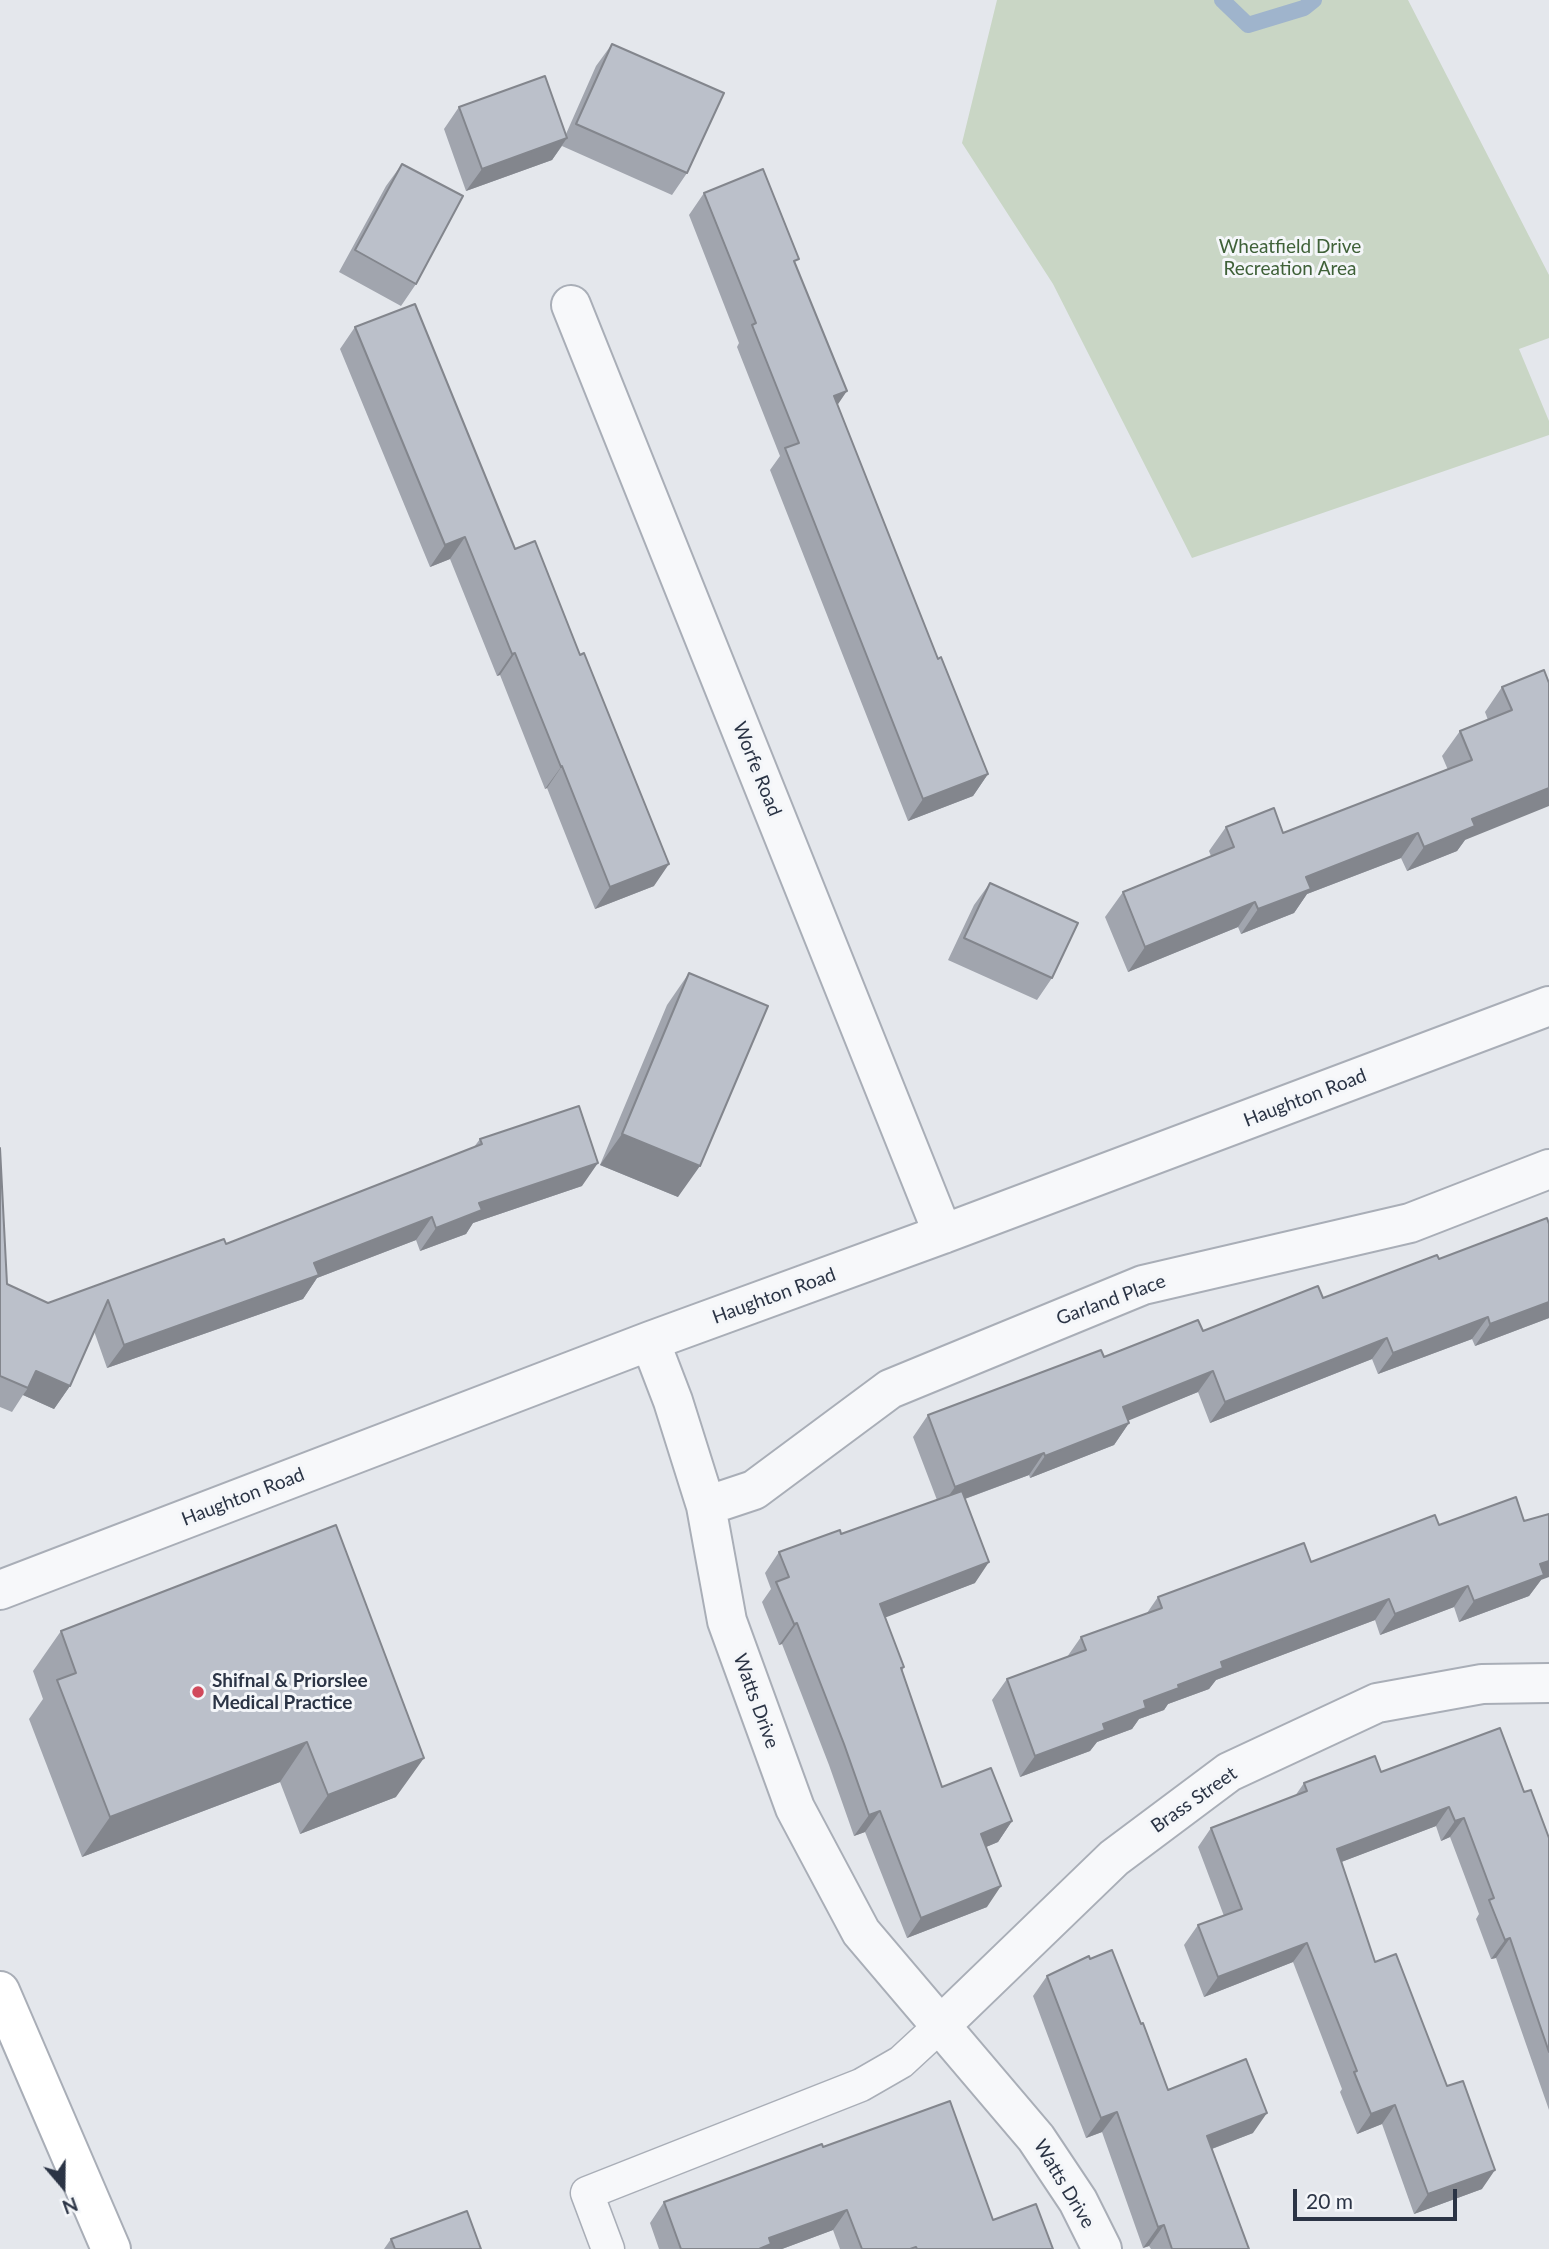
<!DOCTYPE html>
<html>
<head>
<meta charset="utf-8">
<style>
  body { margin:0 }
  #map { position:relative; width:1549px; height:2249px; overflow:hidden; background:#e4e7ec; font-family:Lato,sans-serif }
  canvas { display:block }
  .north { position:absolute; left:28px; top:2151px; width:70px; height:70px; -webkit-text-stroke:5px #f4f6f9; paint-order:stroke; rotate:160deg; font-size:19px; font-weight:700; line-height:28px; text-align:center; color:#2b3445 }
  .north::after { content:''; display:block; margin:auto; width:24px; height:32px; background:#2b3445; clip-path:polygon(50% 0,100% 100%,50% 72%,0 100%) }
  .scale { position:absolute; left:1293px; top:2189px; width:164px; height:32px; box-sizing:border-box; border:4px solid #2b3445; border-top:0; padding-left:9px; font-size:21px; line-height:24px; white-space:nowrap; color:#2b3445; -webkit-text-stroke:5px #f4f6f9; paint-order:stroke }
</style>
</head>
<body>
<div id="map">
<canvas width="1549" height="2249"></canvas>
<div class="north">N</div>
<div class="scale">20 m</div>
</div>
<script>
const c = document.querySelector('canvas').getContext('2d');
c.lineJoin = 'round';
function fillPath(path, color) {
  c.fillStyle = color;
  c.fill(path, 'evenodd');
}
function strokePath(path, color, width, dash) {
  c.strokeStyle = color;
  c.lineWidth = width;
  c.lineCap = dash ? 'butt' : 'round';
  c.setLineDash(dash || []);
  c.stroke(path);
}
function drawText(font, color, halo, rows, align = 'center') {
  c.font = font + ' Lato,sans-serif';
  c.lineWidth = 6;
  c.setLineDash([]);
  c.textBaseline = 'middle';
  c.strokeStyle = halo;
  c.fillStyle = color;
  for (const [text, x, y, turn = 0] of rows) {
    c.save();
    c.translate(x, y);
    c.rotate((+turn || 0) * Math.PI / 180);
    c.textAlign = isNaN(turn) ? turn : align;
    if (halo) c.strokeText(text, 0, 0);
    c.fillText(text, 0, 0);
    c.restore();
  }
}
const green = new Path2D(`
  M997,0H1408L1549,275V338L1519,349L1549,421V435L1192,558L1053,284L962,143Z`);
const stream = new Path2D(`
  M1222,0L1248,25L1304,8L1314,0`);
const service = new Path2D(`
  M608,2249L587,2193L861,2085L901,2062L940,2026`);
const minor = new Path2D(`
  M571,305L943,1234
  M650,1341L673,1401L706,1506L727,1621L795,1808L861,1932L1036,2138L1078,2201L1102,2249
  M706,1506L754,1490L890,1389L1143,1285L1410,1223L1549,1169
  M0,1590L650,1341L943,1234L1549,1006
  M940,2026L1114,1858L1229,1772L1377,1703L1482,1684L1549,1683`);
const secondary = new Path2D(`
  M0,1991L111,2249`);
const wall = new Path2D(`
  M612,44L687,173L672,195L562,146L552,160L466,191L444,129L459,107L566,134L596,66Z
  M402,164L416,284L401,306L339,272L386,186Z
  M704,193L795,264L837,405L938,659L988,774L973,796L908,821L770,470L780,456L737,347L739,343L689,215Z
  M355,327L654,886L595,909L547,788L545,789L500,675L497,676L450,559L430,567L340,349Z
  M1544,670L1465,840L1457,851L1407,871L1401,858L1307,894L1294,913L1241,934L1238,927L1128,972L1105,917L1123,892L1211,856L1209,851L1226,827L1283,833L1448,770L1442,756L1460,731L1488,720L1485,712L1502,687Z
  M990,883L1052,978L1037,1000L948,960L974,905Z
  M689,973L678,1197L600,1165L667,1005Z
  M480,1139L582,1186L473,1223L466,1234L420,1251L416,1240L317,1278L303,1299L107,1368L94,1331L70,1386L54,1409L23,1395L12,1412L0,1407V1148L7,1284L48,1303L226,1244L474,1147Z
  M1549,1224V1318L1475,1346L1472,1339L1378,1374L1372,1359L1210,1423L1198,1392L1128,1420L1129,1423L1114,1445L1030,1478L1029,1475L965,1499L975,1583L885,1617L904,1667L902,1671L942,1787L1012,1821L998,1842L986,1847L987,1907L907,1938L865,1832L854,1836L829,1765L782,1644L779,1645L762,1602L771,1589L765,1573L779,1552L841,1534L937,1500L913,1437L928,1415L1104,1357L1203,1331L1323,1298Z
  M336,1525L396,1797L300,1834L280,1782L82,1857L29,1719L43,1699L33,1671L61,1631Z
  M1439,1525L1541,1580L1529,1596L1459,1622L1454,1607L1380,1635L1375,1620L1216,1680L1209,1689L1168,1704L1164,1710L1139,1719L1132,1729L1097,1742L1090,1751L1020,1777L992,1700L1007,1679L1067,1657L1081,1637L1147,1613L1158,1597L1311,1562Z
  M1381,1772L1524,1792L1549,1838V2110L1496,1958L1491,1959L1476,1919L1479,1914L1450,1837L1441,1841L1436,1826L1341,1862L1375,1962L1482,2189L1414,2214L1382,2124L1357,2134L1340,2092L1342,2089L1293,1962L1204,1997L1184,1945L1198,1925L1224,1916L1198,1847L1211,1828L1295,1796L1304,1783Z
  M1090,1959L1141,2024L1168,2090L1253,2133L1212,2149L1249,2249H1151L1149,2246L1143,2248L1102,2132L1086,2138L1033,1996L1047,1976Z
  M823,2147L993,2220L1053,2249H840L833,2230L782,2249H659L650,2223L664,2202Z
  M391,2239L481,2249H384Z`);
const shadedWall = new Path2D(`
  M567,138L552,160L466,191L482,169Z
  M847,391L832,413L834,396Z
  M465,537L450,559L430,567L445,545Z
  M515,653L500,675L497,676L512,654Z
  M562,766L547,788L545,789L561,767Z
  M988,774L973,796L908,821L923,799Z
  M1549,788V806L1465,840L1457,851L1407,871L1424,847L1472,819Z
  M1418,833L1401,858L1307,894L1294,913L1241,934L1258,909L1306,877Z
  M669,864L654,886L595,909L610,887Z
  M1255,902L1238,927L1128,972L1145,947Z
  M622,1134L700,1166L678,1197L600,1165Z
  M598,1163L582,1186L473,1223L466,1234L420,1251L436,1228L479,1203Z
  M432,1217L416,1240L317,1278L303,1299L107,1368L124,1345L314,1263Z
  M1549,1302V1318L1475,1346L1490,1324Z
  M1488,1317L1472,1339L1378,1374L1393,1353Z
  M1387,1338L1372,1359L1210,1423L1225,1402Z
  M36,1371L70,1386L54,1409L23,1395L28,1388Z
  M1213,1371L1198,1392L1108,1429L1123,1407Z
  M1129,1423L1114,1445L1030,1478L1045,1456Z
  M1044,1453L1029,1475L940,1508L955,1487Z
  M1549,1561V1577L1541,1580L1529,1596L1459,1622L1474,1601L1540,1564Z
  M989,1562L975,1583L866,1625L880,1604Z
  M1468,1586L1454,1607L1380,1635L1395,1614Z
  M1389,1599L1375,1620L1216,1680L1209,1689L1168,1704L1164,1710L1139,1719L1132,1729L1097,1742L1090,1751L1020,1777L1035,1756L1103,1724L1144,1701L1221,1662Z
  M797,1623L782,1644L779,1645L794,1624Z
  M307,1742L280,1782L82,1857L110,1817Z
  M424,1758L396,1797L300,1834L328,1795Z
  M1449,1807L1436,1826L1323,1869L1337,1849Z
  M880,1811L865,1832L854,1836L869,1815Z
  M1464,1818L1450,1837L1441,1841L1455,1821Z
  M1012,1821L998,1842L967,1855L981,1834Z
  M1001,1886L987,1907L907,1938L921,1918Z
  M1510,1938L1496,1958L1491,1959L1505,1940Z
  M1307,1943L1293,1962L1204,1997L1218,1977Z
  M1395,2105L1382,2124L1357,2134L1371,2114Z
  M1117,2112L1102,2132L1086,2138L1101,2118Z
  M1267,2113L1253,2133L1193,2156L1207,2136Z
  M1495,2170L1482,2189L1414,2214L1428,2194Z
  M847,2210L833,2230L782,2249H759L769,2238Z
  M1164,2225L1149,2246L1143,2248L1158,2227Z`);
const building = new Path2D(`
  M612,44L724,93L687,173L576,124Z
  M545,76L567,138L482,169L459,107Z
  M402,164L463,196L416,284L355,250Z
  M763,169L799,259L794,261L847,391L834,396L938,659L941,657L988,774L923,799L785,448L799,443L752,325L756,323L704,193Z
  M415,304L515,549L535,541L580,655L584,653L669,864L610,887L562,766L561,767L515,653L512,654L465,537L445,545L355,327Z
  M1544,670L1549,683V788L1472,819L1475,826L1424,847L1418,833L1306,877L1311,889L1258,909L1255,902L1145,947L1123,892L1234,847L1226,827L1274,808L1283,833L1472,760L1460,731L1512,710L1502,687Z
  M990,883L1078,923L1052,978L964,938Z
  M689,973L768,1006L700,1166L622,1134Z
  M579,1106L598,1163L479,1203L482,1210L436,1228L432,1217L314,1263L319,1275L124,1345L108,1300L70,1386L36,1371L28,1388L0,1376V1148L7,1284L48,1303L224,1239L226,1244L482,1144L480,1139Z
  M1547,1218L1549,1224V1302L1490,1324L1488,1317L1393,1353L1387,1338L1225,1402L1213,1371L1123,1407L1129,1423L1045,1456L1044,1453L955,1487L928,1415L1101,1350L1104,1357L1198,1320L1203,1331L1318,1286L1323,1298L1437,1255L1439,1259Z
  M962,1491L989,1562L880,1604L904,1667L901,1668L942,1787L991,1768L1012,1821L981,1834L1001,1886L921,1918L880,1811L869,1815L844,1744L797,1623L794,1624L776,1582L789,1577L779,1552L840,1530L841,1534Z
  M1516,1497L1524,1521L1549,1514V1561L1540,1564L1544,1575L1474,1601L1468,1586L1395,1614L1389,1599L1221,1662L1223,1668L1178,1685L1179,1688L1144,1701L1146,1708L1103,1724L1105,1730L1035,1756L1007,1679L1086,1650L1081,1637L1162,1608L1158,1597L1304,1543L1311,1562L1435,1515L1439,1525Z
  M336,1525L424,1758L328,1795L307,1742L110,1817L57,1680L76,1673L61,1631Z
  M1500,1728L1524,1792L1531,1790L1549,1838V2052L1510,1938L1505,1940L1489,1900L1494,1898L1464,1818L1455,1821L1449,1807L1337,1849L1375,1962L1396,1954L1447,2086L1463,2081L1495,2170L1428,2194L1395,2105L1371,2114L1354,2072L1357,2071L1307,1943L1218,1977L1198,1925L1242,1909L1211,1828L1307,1791L1304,1783L1375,1756L1381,1772Z
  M1112,1950L1141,2024L1143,2023L1168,2090L1246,2059L1267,2113L1207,2136L1249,2249H1172L1164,2225L1158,2227L1117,2112L1101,2118L1047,1976L1089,1956L1090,1959Z
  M950,2101L993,2220L1036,2204L1053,2249H917L916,2247L910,2249H862L847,2210L769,2238L771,2244L759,2249H681L664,2202L822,2144L823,2147Z
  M467,2211L481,2249H395L391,2239Z`);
const markers = [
  [198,1692,7,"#d1495b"]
];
const parkNames = [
  ["Wheatfield Drive",1290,247],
  ["Recreation Area",1290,269]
];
const streetNames = [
  ["Worfe Road",757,769,68],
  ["Haughton Road",1305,1098,-21],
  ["Haughton Road",774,1296,-20],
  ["Garland Place",1111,1300,-20],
  ["Haughton Road",243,1497,-21],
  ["Watts Drive",756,1701,70],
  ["Brass Street",1194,1800,-35],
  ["Watts Drive",1064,2184,59]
];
const poiNames = [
  ["Shifnal & Priorslee",212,1681],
  ["Medical Practice",212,1703]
];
fillPath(green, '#c9d6c5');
strokePath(stream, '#9fb4cc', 16);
strokePath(service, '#a9aeb7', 35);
strokePath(minor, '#a9aeb7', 42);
strokePath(secondary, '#a9aeb7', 42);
strokePath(service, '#f7f8fa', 32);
strokePath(minor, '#f7f8fa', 38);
strokePath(secondary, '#fff', 38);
fillPath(wall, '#a1a5ae');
fillPath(shadedWall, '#83868d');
fillPath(building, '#bbc0ca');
strokePath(building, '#83868d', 2);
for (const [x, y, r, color] of markers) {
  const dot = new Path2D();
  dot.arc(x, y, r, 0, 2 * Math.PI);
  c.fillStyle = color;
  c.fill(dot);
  strokePath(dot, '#f4f6f9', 2.5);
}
drawText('19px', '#3f6138', '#f4f6f9', parkNames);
drawText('19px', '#2b3445', '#f4f6f9', streetNames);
drawText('bold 19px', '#2b3445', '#f4f6f9', poiNames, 'left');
</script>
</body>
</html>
